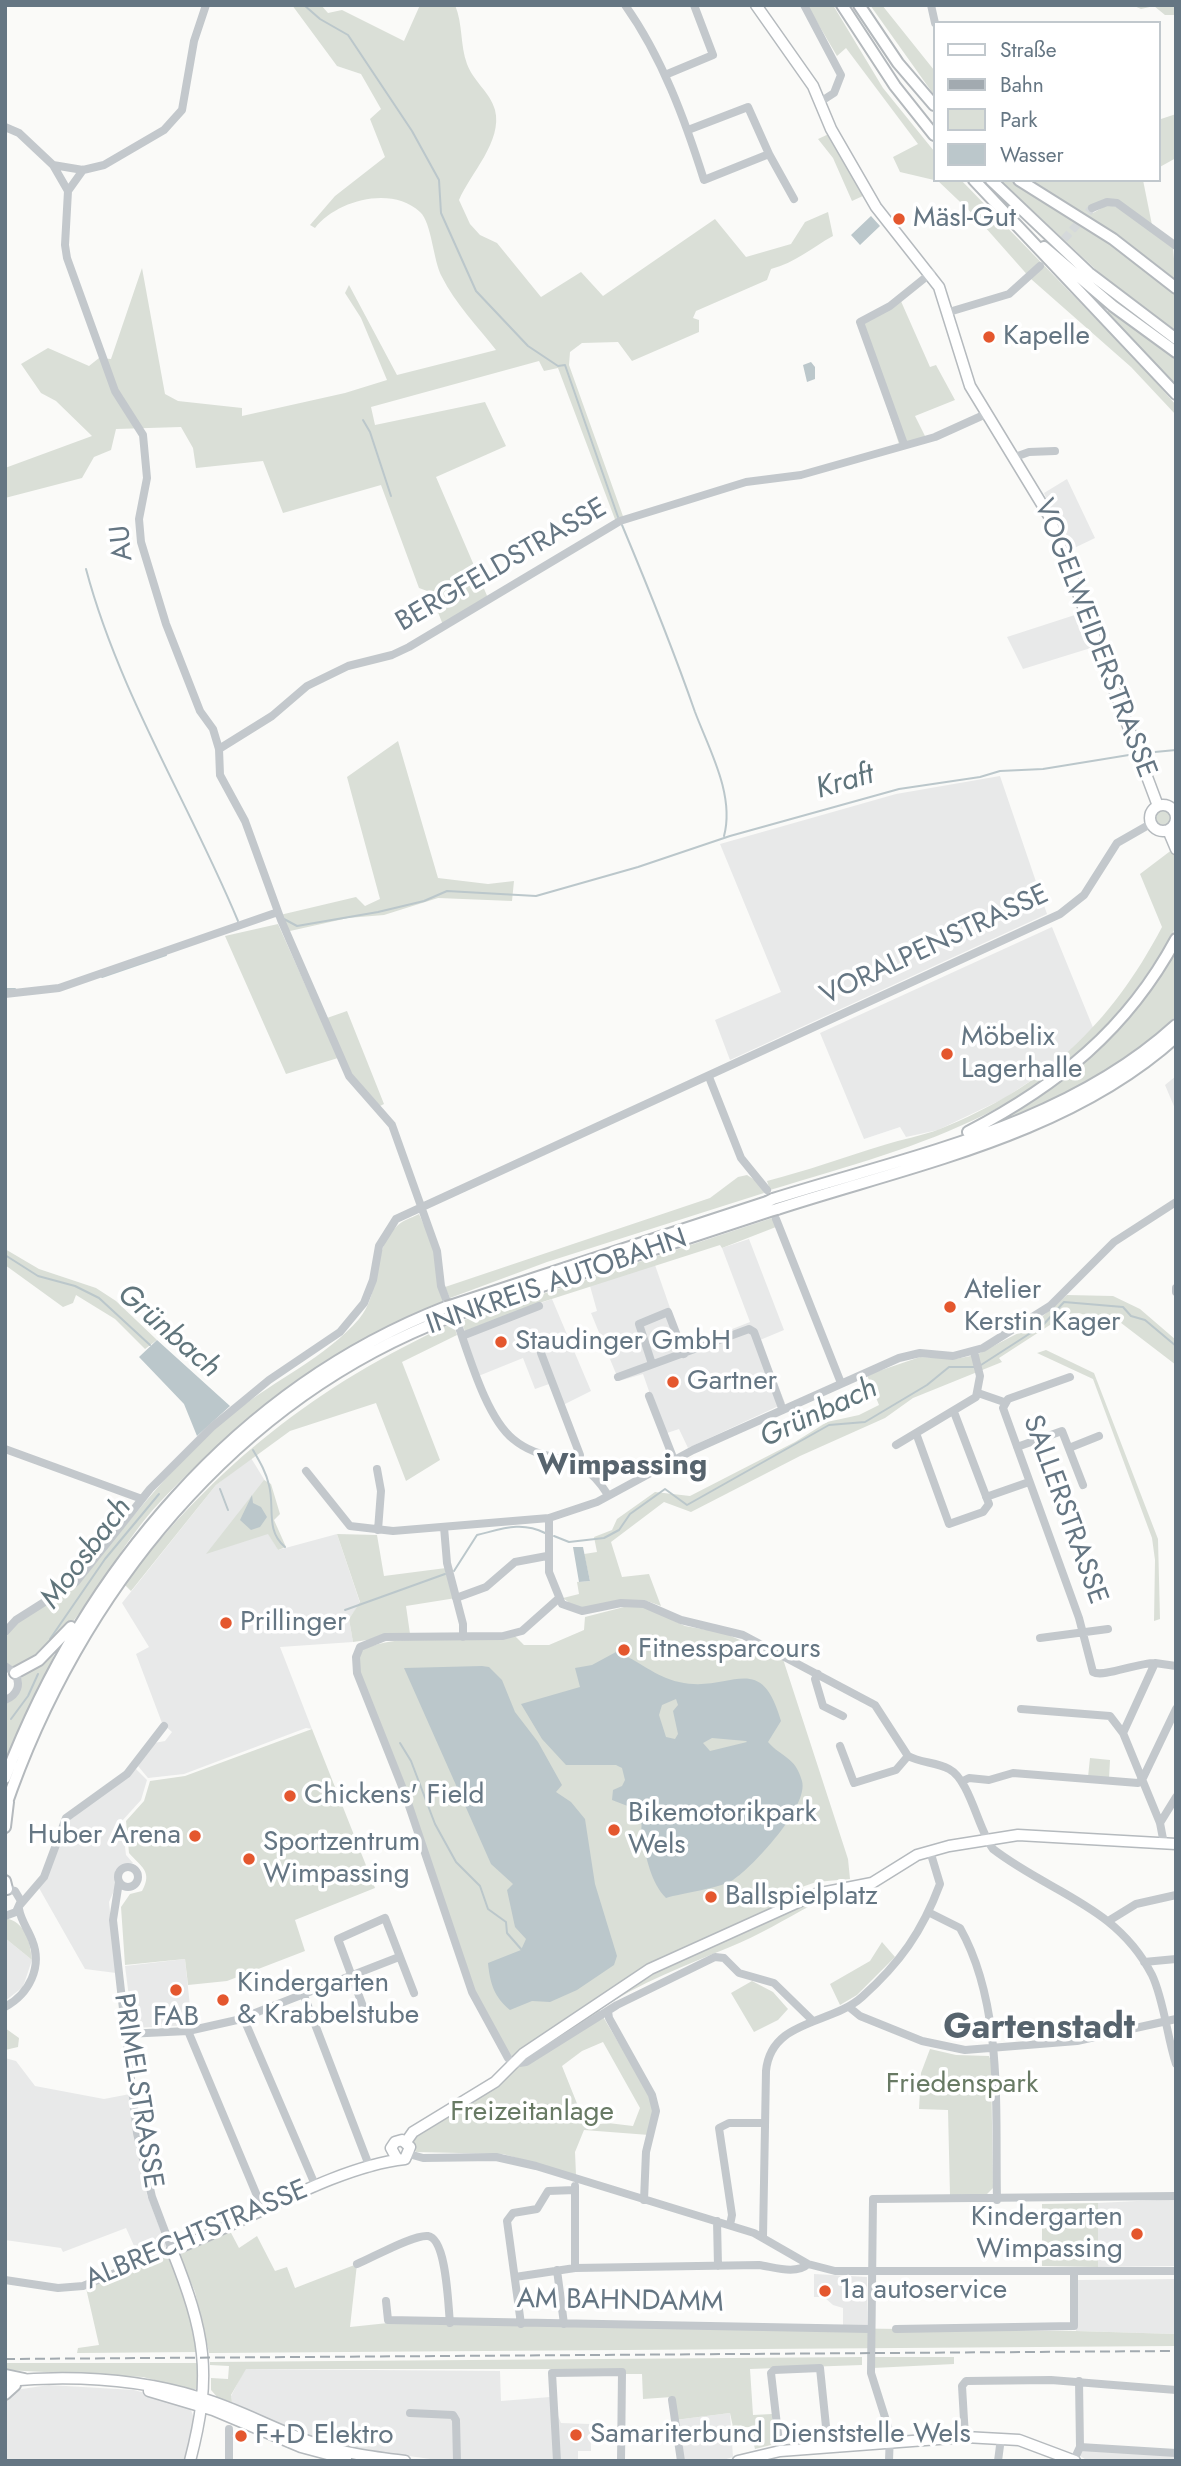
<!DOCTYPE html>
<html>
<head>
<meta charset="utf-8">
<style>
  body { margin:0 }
  #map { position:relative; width:1181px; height:2466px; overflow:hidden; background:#fafaf8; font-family:Jost,sans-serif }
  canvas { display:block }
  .frame { position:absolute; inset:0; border:7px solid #657683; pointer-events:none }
  .legend { position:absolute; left:933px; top:21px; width:228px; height:161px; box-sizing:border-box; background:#fff; border:2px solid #c1c8cd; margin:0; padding:9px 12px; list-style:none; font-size:21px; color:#657683 }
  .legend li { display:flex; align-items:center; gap:14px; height:35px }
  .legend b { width:35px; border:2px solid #c1c8cd }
</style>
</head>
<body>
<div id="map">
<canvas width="1181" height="2466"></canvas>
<div class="frame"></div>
<ul class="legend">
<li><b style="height:9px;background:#fff"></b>Straße</li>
<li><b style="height:9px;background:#a2aab0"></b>Bahn</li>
<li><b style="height:19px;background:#dadfd7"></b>Park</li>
<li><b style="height:19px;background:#bbc7cb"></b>Wasser</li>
</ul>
</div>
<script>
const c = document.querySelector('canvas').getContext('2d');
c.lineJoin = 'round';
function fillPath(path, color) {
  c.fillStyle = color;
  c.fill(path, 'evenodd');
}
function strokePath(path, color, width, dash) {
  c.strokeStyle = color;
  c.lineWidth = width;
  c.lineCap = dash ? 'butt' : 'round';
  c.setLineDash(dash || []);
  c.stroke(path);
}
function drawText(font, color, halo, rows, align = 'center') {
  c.font = font + ' Jost,sans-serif';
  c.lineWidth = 7;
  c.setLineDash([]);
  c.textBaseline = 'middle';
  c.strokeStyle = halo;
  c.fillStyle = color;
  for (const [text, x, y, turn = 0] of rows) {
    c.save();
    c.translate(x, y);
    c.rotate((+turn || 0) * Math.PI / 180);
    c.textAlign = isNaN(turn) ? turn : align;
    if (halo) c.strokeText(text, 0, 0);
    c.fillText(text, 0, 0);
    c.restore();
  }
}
const built = new Path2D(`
  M1067,479L1095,538L1068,551L1044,493Z
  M1081,613L1094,647L1023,669L1007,637Z
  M1000,776L1047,914L730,1060L715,1020L781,992L720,844L896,794Z
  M1052,927L1094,1030L1054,1065L1005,1098L938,1130L906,1137L900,1127L864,1139L820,1033Z
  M1176,1076V1111L1165,1085Z
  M749,1239L784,1330L760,1340L785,1403L688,1448L679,1429L664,1434L643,1374L619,1381L591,1313L597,1311L590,1286L655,1265L684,1348L750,1322L722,1248Z
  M552,1299L591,1391L561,1406L552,1383L535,1389L523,1358L476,1377L453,1323L461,1321L465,1330Z
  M251,1458L267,1484L263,1524L278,1550L337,1534L360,1603L349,1619L353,1642L280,1647L312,1729L306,1728L184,1774L148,1778L138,1766L154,1743L165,1741L172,1732L162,1723L136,1654L149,1647L122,1603L216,1485Z
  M136,1769L147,1780L141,1800L122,1821L126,1855L133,1863L121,1865L115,1871L117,1884L109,1902L116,1973L85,1969L39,1888L66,1823Z
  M5,1938L32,1960L23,1987L5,2001Z
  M185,1959L192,2025L133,2028L125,1966Z
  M5,2058L16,2061L35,2086L104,2099L130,2094L147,2195L167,2247L139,2257L126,2228L63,2252L61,2248L5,2240Z
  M1176,2199V2266L1098,2267V2203Z
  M814,2274L867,2277V2330H843V2308L833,2305L824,2297H814Z
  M1176,2279V2334L1076,2331V2280Z
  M245,2369L500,2371L501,2401L550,2397L561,2423L590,2424L591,2451H578V2461H445L343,2447L299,2433L232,2402L231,2396Z
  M49,2385L134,2390L189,2405L194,2418L185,2461H5V2401L8,2396L15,2390Z
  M730,2413L733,2457L720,2461H679L675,2420Z
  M1081,2446L1176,2456V2461H1088L1080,2456Z`);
const green = new Path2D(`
  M292,5H321L328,13L342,10L404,41L420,5H455C463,24 460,45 467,64C473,81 490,92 495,110C503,141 470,174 459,200L470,224L480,235L497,243L541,297L581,272L603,296L715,219L746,257L791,244L805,222L828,212L833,236C811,248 795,263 771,269L767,280L696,311L693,318L699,320V332L632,361L618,342L582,343L570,352L569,365L624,519L616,522L558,368L544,371L539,361L371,407L375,425L485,402L506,446L436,477L488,598L443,625L430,592L419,588L381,485L283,513L263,461L196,468L193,448L181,427L116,429L111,450L94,457L82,478L5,498V468L92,436L56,401L41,393L21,364L48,348L89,366L99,358L111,359L142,268L165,394L178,401L242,408V416L345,393L387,380L361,318L345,293L349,285L397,375L496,350C478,327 455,303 442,277C433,261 432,223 420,212C391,185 336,201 315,228L310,225L335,196L385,157L370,119L381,109L361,74L337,66Z
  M807,5H833L883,88L934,151V180L900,172L893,157L918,144L846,48L837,56Z
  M870,5H882L934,70V95Z
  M1132,5H1176V15H1165L1154,6L1141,9Z
  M1176,114V158L1158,168V120Z
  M831,133L865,195L852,201L833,158L818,139Z
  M937,180H961L1137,361L1176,405V415L1131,367L1031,279L977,218Z
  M1000,180H1011C1067,216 1127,249 1176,295V331L1107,280Z
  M1031,180H1143L1152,225C1131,212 1109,189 1087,209L1093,213L1107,205L1117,207L1173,248L1176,280L1120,236Z
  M900,299L930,367L936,365L955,400L915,416L926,438L899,444L880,385L884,382L864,323Z
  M1109,310L1176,360V387L1107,312Z
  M398,741L438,878L488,884L514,881L512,901L438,898L384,915L348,918L290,931L280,915L356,897L365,906L380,899L347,777Z
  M1154 818a9 9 0 1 1 18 0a9 9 0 1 1-18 0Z
  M1173,849C1179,861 1178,908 1176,923C1174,937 1161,953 1153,965C1058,1111 927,1143 770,1190L767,1181C806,1171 845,1157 884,1145C902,1139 922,1136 940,1129C1044,1087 1110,1026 1162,927L1140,874Z
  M278,924L338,1058L286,1074L225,936Z
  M1176,947V1016C1123,1066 1071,1093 1004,1121V1118C1087,1069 1124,1028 1176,947Z
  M347,1011L384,1104L380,1106L350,1072L327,1018Z
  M747,1175L761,1184L764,1193L547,1262L450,1298L445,1287L710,1198L738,1177Z
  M419,1214L436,1252L443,1301C329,1356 248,1410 160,1502C119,1545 92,1607 51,1646C42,1655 27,1662 17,1670L5,1662C5,1654 3,1643 7,1636C18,1612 63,1602 82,1579C130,1520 176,1460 236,1411C275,1380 326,1357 359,1319C382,1292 371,1251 396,1227C401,1221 411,1218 419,1214Z
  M772,1218L776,1227L722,1248L720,1245L533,1305L465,1331L461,1321Z
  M5,1249L39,1269L96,1288L116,1301L157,1340L145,1349L115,1319L76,1295L73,1303L63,1307L5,1265Z
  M1067,1295L1113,1296L1140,1309L1176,1340V1365L1112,1316L1094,1318L1079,1313L1069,1314L1057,1326L1053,1323L999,1358L1002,1362L913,1398L885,1418L800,1456L691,1512L664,1502L611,1542L622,1577L649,1574L661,1606L644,1600L577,1609L563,1598L579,1594L577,1582L590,1581L584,1554L597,1552L594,1537L612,1530L617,1519L655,1492L690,1496L795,1442L827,1422L859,1415L879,1405L867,1375L920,1357L955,1359L976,1355L1030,1327Z
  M453,1323L457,1335L402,1362L440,1460L406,1481L376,1403L290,1431L216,1485L131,1591L124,1584C216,1465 316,1385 453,1323Z
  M1046,1350L1094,1373L1158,1539L1160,1619L1154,1621L1155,1560L1152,1538L1093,1379L1037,1353Z
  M264,1480L271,1484L280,1514L274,1520L286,1547L278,1550L268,1534L206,1554Z
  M337,1534L377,1535L384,1576L446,1568L456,1598L406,1606L410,1634L353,1642L349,1619L360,1602Z
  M628,1606L645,1607L685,1626L724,1633L783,1659L848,1859L850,1879L816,1882L802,1887L812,1905C785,1919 758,1936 730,1947C684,1966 641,1982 599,2010L651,2097L654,2113L649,2135L584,2130L575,2152L576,2175L503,2154L416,2152L412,2136L501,2080L510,2057L476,1994L359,1672V1657L363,1649C412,1630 464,1647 515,1636L524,1645H549L584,1630L585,1617ZM603,2042L640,2108L633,2126L608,2123L586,2126L562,2066L582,2051Z
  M52,1651L55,1653L7,1760L5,1703L20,1679Z
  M312,1729L375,1888L295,1920L305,1951L227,1981L188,1985L185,1959L125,1965L121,1907L130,1894L142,1891C153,1871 141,1867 129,1853L126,1821L144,1801L150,1781L185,1776Z
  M1090,1758L1110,1760L1109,1779L1088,1777Z
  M5,1918C26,1922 30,1942 32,1960L5,1938Z
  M882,1942L895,1957L857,1995L840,2005L830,1984L870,1961Z
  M752,1981L773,1992L788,2009L778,2020L754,2032L731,1993Z
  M5,2028L19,2038L18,2047L5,2050Z
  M930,2049L956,2055L989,2056L991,2061L993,2188L986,2195H950L948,2110L919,2109L921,2073Z
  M1098,2203V2267L1042,2266V2204Z
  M229,2229L239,2248L257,2236L275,2271L287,2267L295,2288L357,2264L350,2327L388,2323L1076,2331L1176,2334V2346L209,2353L195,2292L179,2254L182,2250Z
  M167,2256L171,2258L187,2296L199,2352L77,2353L78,2348L99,2345L86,2288Z
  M862,2357V2365L750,2369L753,2415L772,2414L775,2444L755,2449L749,2427H733L730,2413L675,2420L672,2397L643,2399L642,2374H624V2369H246L231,2395L232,2402L218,2398L211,2390V2378L228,2379L229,2366L210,2365V2362Z
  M872,2357H954V2364L873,2368Z
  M5,2363H201L199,2388L192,2390L143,2377L5,2370Z`);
const water = new Path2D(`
  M871,216L880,226L860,245L851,235Z
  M811,362L815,367V379L807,382L803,365Z
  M157,1340L230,1406L197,1436L184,1404L139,1357Z
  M252,1495L253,1503L261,1507L267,1517L260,1527L251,1530L240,1520Z
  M573,1547H583L590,1581L579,1582Z
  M616,1652C639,1660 655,1677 679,1682C731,1694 760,1648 781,1721L768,1742C782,1758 795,1756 802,1781C809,1806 754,1866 733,1880C721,1888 682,1893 666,1898C651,1883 646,1857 642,1837C640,1826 644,1821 638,1810L612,1800L613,1790L622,1786L625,1780L622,1768L616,1765H566L542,1739L521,1704L580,1687L575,1668L592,1665ZM676,1699L678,1705L673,1711L678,1734L675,1739L666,1737L659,1715L662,1705ZM712,1738L746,1741L747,1742L710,1751L703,1743Z
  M482,1666L489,1667L502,1680L515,1712L538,1742L562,1785L556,1792L571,1802L585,1819L595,1884L617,1956L614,1965L577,1990L550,2002L532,2001L510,2010C494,1997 490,1983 488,1963L521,1950L526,1939L515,1927L507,1890L513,1884L491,1864L404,1668Z`);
const stream = new Path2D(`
  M304,5L320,19L348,35L412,131L439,180L441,213L476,291L528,346L558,366L565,365L618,517
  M363,420L370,432L391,496
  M622,525C648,587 673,649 695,712C709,749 735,795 724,836
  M86,569C119,693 189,803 238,921
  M1144,753L1176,750
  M284,919L297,926L378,912L424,901L447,891L536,896L638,867L730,836L899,789L980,777L1000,771L1043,769L1135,754
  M102,977L166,955
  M5,989H15
  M5,1255L38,1276L75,1286L99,1298L150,1345
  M981,1365L1043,1325L1064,1302L1123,1307L1131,1316L1145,1320L1176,1346
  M253,1450C260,1462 266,1472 269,1485C275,1507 265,1530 285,1547
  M220,1489L228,1510
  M554,1536L569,1542L604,1538L619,1530L630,1514L665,1489L687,1505L829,1425L865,1422L927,1385L949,1367H976
  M454,1571L477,1535C502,1529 521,1521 545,1533
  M345,1610L445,1574
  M50,1639L105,1559L159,1494
  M11,1719L28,1696L38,1674
  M400,1743L411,1761L435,1824L456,1862L480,1886L488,1909L506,1922L507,1933L521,1949`);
const minorTunnel = new Path2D(`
  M1056,248L1092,208`);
const minor = new Path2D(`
  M625,5C662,57 685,120 704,180L769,154L748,107L688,130
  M804,5L841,75L834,93L820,102
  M931,5L935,23
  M665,75L713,55L694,5
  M5,127L19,133L53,165L83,170L104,165L164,130L182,110L194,41L206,5
  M769,154L794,199
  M53,165L68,191L65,245L67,258L115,391L143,435L147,478L139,519L141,542L166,624L200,711L213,729L219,749L220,775L245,821L281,920L349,1076L392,1125L437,1251L441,1286L446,1299
  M68,191L83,170
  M1092,208L1107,202L1117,203L1176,246
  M949,312L1009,294L1040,266
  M904,444L860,322L890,306L931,273
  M1015,457L1029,452L1055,451
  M219,749L272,716L307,686L348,666L392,655L409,647L620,521L746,482L801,475L935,437L986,414
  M5,994L59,988L278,912
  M709,1077L741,1158L767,1190
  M776,1219L841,1383
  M1176,1288V1292
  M457,1322C469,1355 486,1417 513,1439C548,1468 577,1445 608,1495
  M462,1336L539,1306
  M541,1353L580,1455L578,1463
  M652,1364L639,1324L668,1312L684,1354
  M618,1377L749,1329L754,1332L782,1408
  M1070,1377L1008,1399L1003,1408L1079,1618L1093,1672C1103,1678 1136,1663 1155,1663
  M978,1393L1004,1402
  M649,1396L674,1460
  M916,1433L949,1524L983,1512L989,1504L954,1412
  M896,1445L976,1397L980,1376L974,1352
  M1017,1447L1062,1431L1083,1485
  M1069,1448L1099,1436
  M5,1449L142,1499
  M377,1469L381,1491L378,1530
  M306,1471L350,1526L393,1531L549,1518L597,1502L693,1450L899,1358L920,1353L953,1356L983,1348L1050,1306L1114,1242L1176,1202
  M986,1497L1029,1482
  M549,1518V1572L562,1604L582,1611L621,1603L644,1604L681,1620L743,1635L875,1705L908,1756C921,1763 936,1762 949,1769C970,1780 978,1829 993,1849C1050,1893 1117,1906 1152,1975C1164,2000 1167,2037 1176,2064
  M444,1527L447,1563L463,1624V1637
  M456,1598L486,1587L515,1562L547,1556
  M558,1599L522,1631L503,1636L385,1637L360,1647L356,1657L357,1673L405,1794L472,1992L508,2058L513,2064L526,2062L617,2005L715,1957L724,1958L739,1973L774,1983L813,2021
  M5,1632L16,1620L76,1582L150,1489L212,1427L269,1380L340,1332L364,1303L373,1280L379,1246L396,1219L1060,914L1084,895L1117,843L1152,823
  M1040,1638L1108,1629
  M5,1666L15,1673C21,1684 18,1695 5,1700
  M818,1674L815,1679L823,1706L843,1716
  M1021,1709L1110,1716L1123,1733
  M840,1746L854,1783L896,1770L908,1756
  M963,1781L969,1778L989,1780L1013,1773L1138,1783L1142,1780L1176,1709
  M1160,1823L1176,1797
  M1164,1844L1160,1823L1123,1733L1155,1663L1176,1666
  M118 1877a10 10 0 1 1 20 0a10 10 0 1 1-20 0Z
  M5,1889L15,1891L21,1901L16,1912L5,1916
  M20,1905L44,1877L66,1818L127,1774L164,1726
  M928,1912L960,1928C1004,2006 995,2113 997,2200
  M1110,1920L1136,1904L1176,1895
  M1144,1962L1176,1959
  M303,1993L370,2168
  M5,2007C29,1994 43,1967 32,1940C28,1929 21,1921 19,1909
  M849,2007L860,2016L922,2041L965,2050L1077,2041L1176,2019
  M608,2011L609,2018L652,2095L656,2111L646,2152L644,2200
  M365,2012L338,1939L385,1918L414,1993
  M243,2017L316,2187
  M188,2031L263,2210
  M126,2034L188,2031L237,2020L399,1957
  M409,2154L423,2158L496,2157L536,2166L754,2233L808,2264L835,2271H1176
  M717,2221L718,2266
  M730,2225L732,2215L719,2128L729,2123H765
  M763,2237L766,2071C771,2019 831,2025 862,1997C900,1963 922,1932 940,1884L930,1851
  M357,2264C372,2258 414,2234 428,2236C447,2239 448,2306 450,2323
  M575,2268V2186
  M557,2270L564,2324
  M515,2277L575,2268L759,2265C774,2267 796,2275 808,2264
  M5,2280L58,2288L83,2286L172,2250L152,2197L137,2133L113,1920L119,1882
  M386,2301L388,2320L870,2329
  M521,2324L507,2221L513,2213L537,2209L548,2191L575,2190
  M896,2329L1074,2326V2272
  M672,2400L681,2461
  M410,2413L453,2415L456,2420L457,2461
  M229,2429V2461
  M965,2437L962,2386L966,2381L1051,2380L1176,2390
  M1080,2447L1176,2453
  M780,2451L771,2373L774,2370L820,2368L828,2446
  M1074,2460L1080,2447L1079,2381
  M557,2461L552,2373L622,2372L621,2461
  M889,2461L890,2433L871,2373L873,2199L1176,2196
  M998,2461L1001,2438`);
const major = new Path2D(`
  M756,5L813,86L831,129L876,207L939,287L970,386L1049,516L1158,806
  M1150 818a13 13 0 1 1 26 0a13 13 0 1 1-26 0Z
  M1168,830L1176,849
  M406,2142L413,2132L495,2082L523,2054L650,1969L816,1894L872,1883L917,1855L949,1846L1018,1835L1176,1844
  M5,2381C72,2375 137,2378 201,2398C239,2409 273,2429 311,2442C341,2453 373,2457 405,2461
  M149,2391L213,2410L301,2447L346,2459
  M190,2461C213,2373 205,2333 172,2250C244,2224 332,2167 405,2159L410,2147L402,2140L395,2142L391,2148L397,2159
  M738,2461L780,2451L965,2437L1019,2440L1075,2461`);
const highway = new Path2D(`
  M842,5L895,86L934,135
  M859,5L898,63L934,105
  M974,180L1176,394
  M991,180L1089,273L1176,339
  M1019,180L1113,239L1176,288
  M1044,247L1113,306L1176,352
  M968,1132C1058,1085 1127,1030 1176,939
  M773,1199C913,1155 1065,1126 1176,1025
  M777,1209C912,1165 1068,1135 1176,1037
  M453,1305L767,1202
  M457,1314L770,1211
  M15,1673L39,1660L71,1627
  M5,1778C84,1572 236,1389 446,1307
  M5,1808C78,1594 234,1399 450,1317
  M5,1827L8,1802
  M5,1881L7,1889
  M5,2375L24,2379
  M5,2394L15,2385`);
const rail = new Path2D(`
  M5,2359L1176,2351`);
const highwayBridge = new Path2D(`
  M767,1202L773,1199
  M770,1211L777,1209
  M446,1307L453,1305
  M450,1317L457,1314`);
const markers = [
  [899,219,7,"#e4572e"],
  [989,337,7,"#e4572e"],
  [947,1054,7,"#e4572e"],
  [950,1307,7,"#e4572e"],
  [501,1342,7,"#e4572e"],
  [673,1382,7,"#e4572e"],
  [226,1623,7,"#e4572e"],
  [624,1650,7,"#e4572e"],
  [290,1796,7,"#e4572e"],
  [614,1830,7,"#e4572e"],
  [195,1836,7,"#e4572e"],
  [249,1859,7,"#e4572e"],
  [711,1897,7,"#e4572e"],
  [176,1990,7,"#e4572e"],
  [223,2000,7,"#e4572e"],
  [1137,2234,7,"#e4572e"],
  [825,2291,7,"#e4572e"],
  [576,2435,7,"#e4572e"],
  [241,2436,7,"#e4572e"]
];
const poiNames = [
  ["Mäsl-Gut",913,219],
  ["Kapelle",1003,337],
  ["Möbelix",961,1038],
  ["Lagerhalle",961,1070],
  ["Atelier",964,1291],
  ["Kerstin Kager",964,1323],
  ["Staudinger GmbH",515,1342],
  ["Gartner",687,1382],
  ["Prillinger",240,1623],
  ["Fitnessparcours",638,1650],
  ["Chickens' Field",304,1796],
  ["Bikemotorikpark",628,1814],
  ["Wels",628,1846],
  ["Huber Arena",181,1836,"right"],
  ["Sportzentrum",263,1843],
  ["Wimpassing",263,1875],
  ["Ballspielplatz",725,1897],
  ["Kindergarten",237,1984],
  ["& Krabbelstube",237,2016],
  ["FAB",176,2018,"center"],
  ["Kindergarten",1123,2218,"right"],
  ["Wimpassing",1123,2250,"right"],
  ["1a autoservice",839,2291],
  ["Samariterbund Dienststelle Wels",590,2435],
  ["F+D Elektro",255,2436]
];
const streetNames = [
  ["AU",123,543,-96],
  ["BERGFELDSTRASSE",502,566,-30],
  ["VOGELWEIDERSTRASSE",1094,639,69],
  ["VORALPENSTRASSE",935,946,-25],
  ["INNKREIS AUTOBAHN",557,1283,-19],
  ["SALLERSTRASSE",1064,1510,70],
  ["PRIMELSTRASSE",137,2091,81],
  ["ALBRECHTSTRASSE",197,2236,-23],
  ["AM BAHNDAMM",620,2302,1]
];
const parkNames = [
  ["Friedenspark",962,2085],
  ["Freizeitanlage",532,2113]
];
const waterNames = [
  ["Kraft",845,783,-16],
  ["Grünbach",168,1332,41],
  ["Grünbach",819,1414,-25],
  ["Moosbach",87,1554,-53]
];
const neighbourhoodNames = [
  ["Wimpassing",622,1467]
];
const districtNames = [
  ["Gartenstadt",1039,2030]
];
fillPath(built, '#e8e9e9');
fillPath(green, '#dadfd7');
fillPath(water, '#bbc7cb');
strokePath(stream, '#bbc7cb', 2);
strokePath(minorTunnel, '#d5d9db', 8, [8, 4]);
strokePath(major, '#b5babe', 13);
strokePath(highway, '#b4b9bd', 14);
strokePath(minor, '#c3c8cc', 8);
strokePath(major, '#fff', 10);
strokePath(highway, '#fff', 10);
strokePath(rail, '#a2aab0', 2, [10, 5]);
strokePath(highwayBridge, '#b4b9bd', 14, []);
strokePath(highwayBridge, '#fff', 10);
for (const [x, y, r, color] of markers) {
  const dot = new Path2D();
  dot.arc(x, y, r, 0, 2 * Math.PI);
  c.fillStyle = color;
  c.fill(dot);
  strokePath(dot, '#fff', 2.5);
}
drawText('28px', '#657683', '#fff', poiNames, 'left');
drawText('28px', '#657683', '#fff', streetNames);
drawText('28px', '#687a64', '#fff', parkNames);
drawText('italic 30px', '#60757c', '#fff', waterNames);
drawText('bold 30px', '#57646e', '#fff', neighbourhoodNames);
drawText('bold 35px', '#57646e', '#fff', districtNames);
</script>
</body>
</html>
